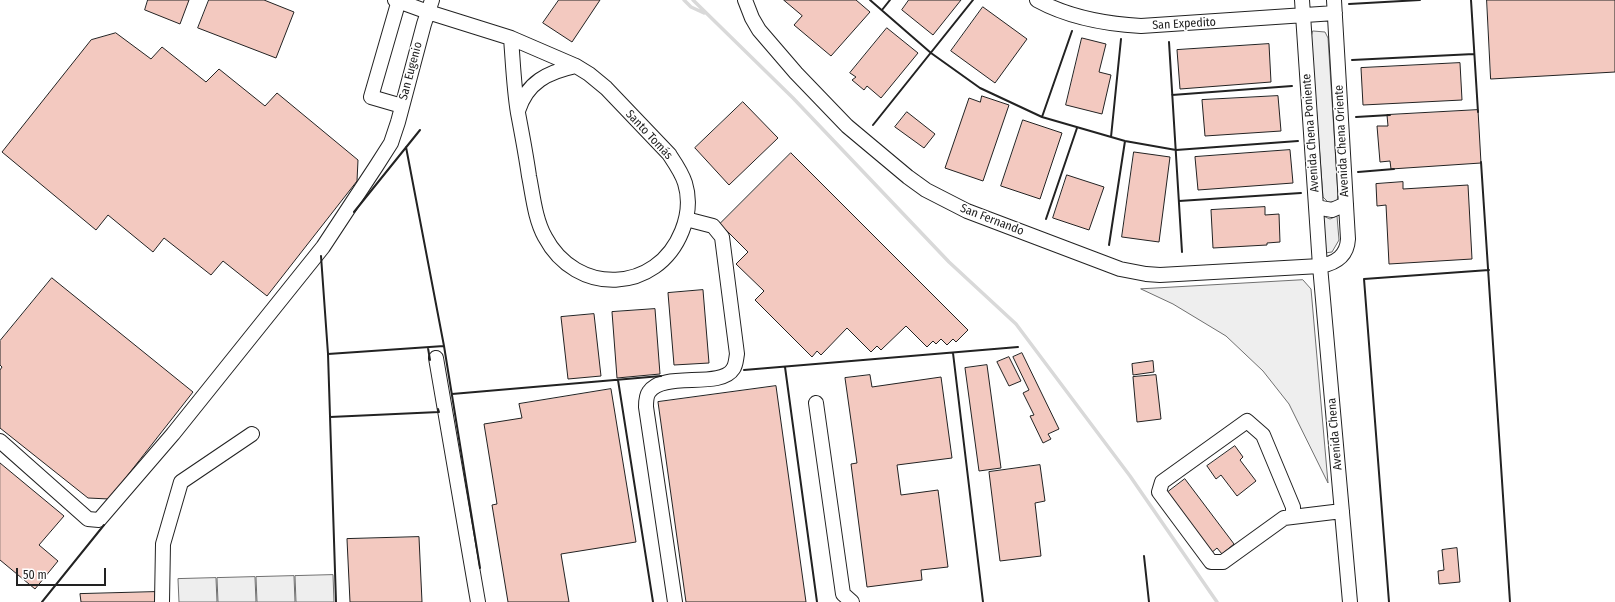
<!DOCTYPE html>
<html>
<head>
<meta charset="utf-8">
<style>
  body { margin:0 }
  #map { position:relative; width:1615px; height:602px; overflow:hidden; background:#fff; font-family:"Fira Sans Condensed",sans-serif }
  canvas { display:block }
  .scale { position:absolute; left:16px; top:568px; width:90px; height:18px; box-sizing:border-box; border:2px solid #222; border-top:0; padding-left:5px; font-size:12px; line-height:14px; white-space:nowrap; color:#222; -webkit-text-stroke:3px #fff; paint-order:stroke }
</style>
</head>
<body>
<div id="map">
<canvas width="1615" height="602"></canvas>
<div class="scale">50 m</div>
</div>
<script>
const c = document.querySelector('canvas').getContext('2d');
c.lineJoin = 'round';
function fillPath(path, color) {
  c.fillStyle = color;
  c.fill(path, 'evenodd');
}
function strokePath(path, color, width, dash) {
  c.strokeStyle = color;
  c.lineWidth = width;
  c.lineCap = dash ? 'butt' : 'round';
  c.setLineDash(dash || []);
  c.stroke(path);
}
function drawText(font, color, halo, rows, align = 'center') {
  c.font = font + ' "Fira Sans Condensed",sans-serif';
  c.lineWidth = 3;
  c.setLineDash([]);
  c.textBaseline = 'middle';
  c.strokeStyle = halo;
  c.fillStyle = color;
  for (const [text, x, y, turn = 0] of rows) {
    c.save();
    c.translate(x, y);
    c.rotate((+turn || 0) * Math.PI / 180);
    c.textAlign = isNaN(turn) ? turn : align;
    if (halo) c.strokeText(text, 0, 0);
    c.fillText(text, 0, 0);
    c.restore();
  }
}
const green = new Path2D(`
  M1313,31L1325,32L1328,38L1338,194L1337,202H1328L1323,197L1311,38Z
  M1323,216L1330,219L1337,216L1339,240L1332,252L1325,253Z
  M1303,280L1311,289L1328,483L1289,404L1263,371L1226,336L1173,304L1141,289Z
  M333,575L334,602H296L295,576Z
  M294,576L295,602H257L256,577Z
  M255,577L256,602H218L217,578Z
  M216,578L217,602H179L178,579Z`);
const stream = new Path2D(`
  M684,0L691,7L704,13
  M693,0L793,98L949,262L1016,324L1130,476L1217,602`);
const building = new Path2D(`
  M148,0H189L180,24L145,10Z
  M209,0H264L294,12L276,58L198,28Z
  M559,0H600L572,42L543,23Z
  M784,0H856L870,12L831,56L794,25L802,16Z
  M909,0H961L933,35L902,10Z
  M1487,0H1615V72L1491,79Z
  M983,7L1027,39L995,83L951,51Z
  M887,28L918,53L881,98L867,86L864,90L852,80L856,77L850,73Z
  M116,33L151,59L162,47L206,82L219,69L265,106L277,93L358,160L357,181L267,296L223,261L211,275L164,238L153,252L108,215L96,230L2,152L91,40Z
  M1082,38L1106,44L1099,72L1111,75L1102,114L1066,105Z
  M1269,44L1271,82L1180,89L1177,50Z
  M1460,63L1462,100L1363,105L1361,68Z
  M982,96L1009,105L983,181L945,168L969,98L980,102Z
  M1278,96L1281,131L1205,136L1202,100Z
  M743,102L778,138L729,185L695,148Z
  M1478,110L1481,163L1391,169L1390,161L1380,162L1377,126H1388L1387,115Z
  M907,112L935,134L924,148L895,127Z
  M1023,120L1062,133L1040,199L1001,186Z
  M1290,150L1293,183L1198,190L1195,157Z
  M1134,152L1170,157L1159,242L1122,237Z
  M791,153L968,330L956,342L953,339L947,345L941,339L936,344L933,341L927,347L906,326L881,350L877,346L871,352L847,328L821,355L817,351L812,357L755,300L764,291L736,264L748,252L720,224Z
  M1067,175L1104,187L1089,230L1053,218Z
  M1403,182V189L1468,185L1472,259L1389,264L1386,205L1377,206L1376,184Z
  M1265,207V215L1279,214L1280,242L1267,243V245L1213,248L1211,210Z
  M52,278L193,392L109,499L88,498L0,428V370L2,367L0,365V341Z
  M703,290L709,363L674,365L668,293Z
  M655,309L660,374L617,378L612,312Z
  M594,314L601,376L568,379L561,317Z
  M1022,353L1059,429L1048,434L1051,439L1043,443L1030,416L1034,415L1023,393L1029,390L1013,357Z
  M1009,357L1021,381L1009,386L997,362Z
  M1153,361L1154,372L1133,375L1132,364Z
  M987,365L1001,468L979,471L965,368Z
  M870,375L872,387L941,377L952,458L897,465L901,495L938,490L948,567L921,570L922,580L867,587L851,464L857,463L845,378Z
  M1156,375L1161,419L1137,422L1133,377Z
  M776,386L806,602H686L658,402Z
  M611,389L636,542L561,554L569,602H508L492,505L497,504L484,424L522,418L519,404Z
  M1235,446L1243,457L1240,460L1256,481L1237,496L1221,475L1216,479L1207,466Z
  M0,463L64,516L39,545L58,561L35,589L0,560Z
  M1040,465L1045,501L1035,503L1041,556L1000,561L989,472Z
  M1185,479L1234,544L1222,554L1217,548L1210,554L1164,495Z
  M419,537L422,602H350L347,539Z
  M1457,548L1460,582L1439,584L1438,571L1444,570L1442,550Z
  M155,592V602H81L80,594Z`);
const minor = new Path2D(`
  M395,0L428,12L511,38
  M399,0L371,97L402,106
  M745,0L752,18L759,30L796,73L847,126L908,177L926,190L967,211L1120,269L1146,274L1160,275L1320,266C1336,263 1347,256 1348,239L1334,0
  M1037,0C1068,17 1106,24 1141,26L1335,13
  M1302,0L1320,266L1350,602
  M511,38L576,66L589,74L606,88L669,154C675,163 682,173 685,183C690,199 688,216 682,231C657,294 576,296 545,237C535,219 533,196 529,176C526,155 522,134 518,113C514,89 513,63 511,38Z
  M518,111C527,82 548,72 576,66
  M1316,207L1332,210L1346,204
  M436,358L478,602
  M816,403L843,594L852,602
  M0,441L88,519L99,520L173,434L323,247L377,165L391,143L398,122L424,24L432,0
  M1293,517V507L1263,435L1247,421L1162,482L1159,492L1211,562H1223L1284,518L1342,511
  M162,602L163,544L181,482L252,434
  M675,602L646,407C646,402 646,396 649,392C662,371 721,389 733,369C736,365 736,359 737,354L722,237L713,226L686,219`);
const wall = new Path2D(`
  M870,0L931,53L980,88L1042,117L1125,141L1176,150L1298,141
  M1471,0L1478,112
  M1349,4L1420,0
  M882,10L890,0
  M1169,42L1182,252
  M1352,60L1474,54
  M1172,95L1292,86
  M1042,117L1072,31
  M1356,117L1390,115
  M873,125L973,0
  M1111,137L1121,39
  M406,147L444,346L480,568
  M1481,162L1510,602
  M1358,172L1394,169
  M1179,201L1301,193
  M354,212L420,130
  M1046,219L1077,128
  M1109,245L1125,141
  M321,256L328,354L336,602
  M428,348L430,360
  M953,353L983,602
  M328,354L444,346
  M785,367L817,602
  M744,370L1018,347
  M618,380L653,602
  M452,394L661,376
  M330,417L439,412L438,409
  M1144,556L1149,602
  M42,602L104,525
  M1389,602L1364,279L1489,270`);
const streetNames = [
  ["San Expedito",1184,24,-3],
  ["San Eugenio",411,71,-75],
  ["Avenida Chena Poniente",1311,133,-94],
  ["Santo Tomás",649,135,47],
  ["Avenida Chena Oriente",1342,141,-93],
  ["San Fernando",992,220,21],
  ["Avenida Chena",1335,434,-95]
];
fillPath(green, '#eee');
strokePath(green, '#6f6f6f', 1);
strokePath(stream, '#d9d9d9', 3.5);
fillPath(building, '#f3c9c0');
strokePath(building, '#222', 1);
strokePath(minor, '#222', 16);
strokePath(minor, '#fff', 14);
strokePath(wall, '#222', 2);
drawText('12px', '#222', '#fff', streetNames);
</script>
</body>
</html>
